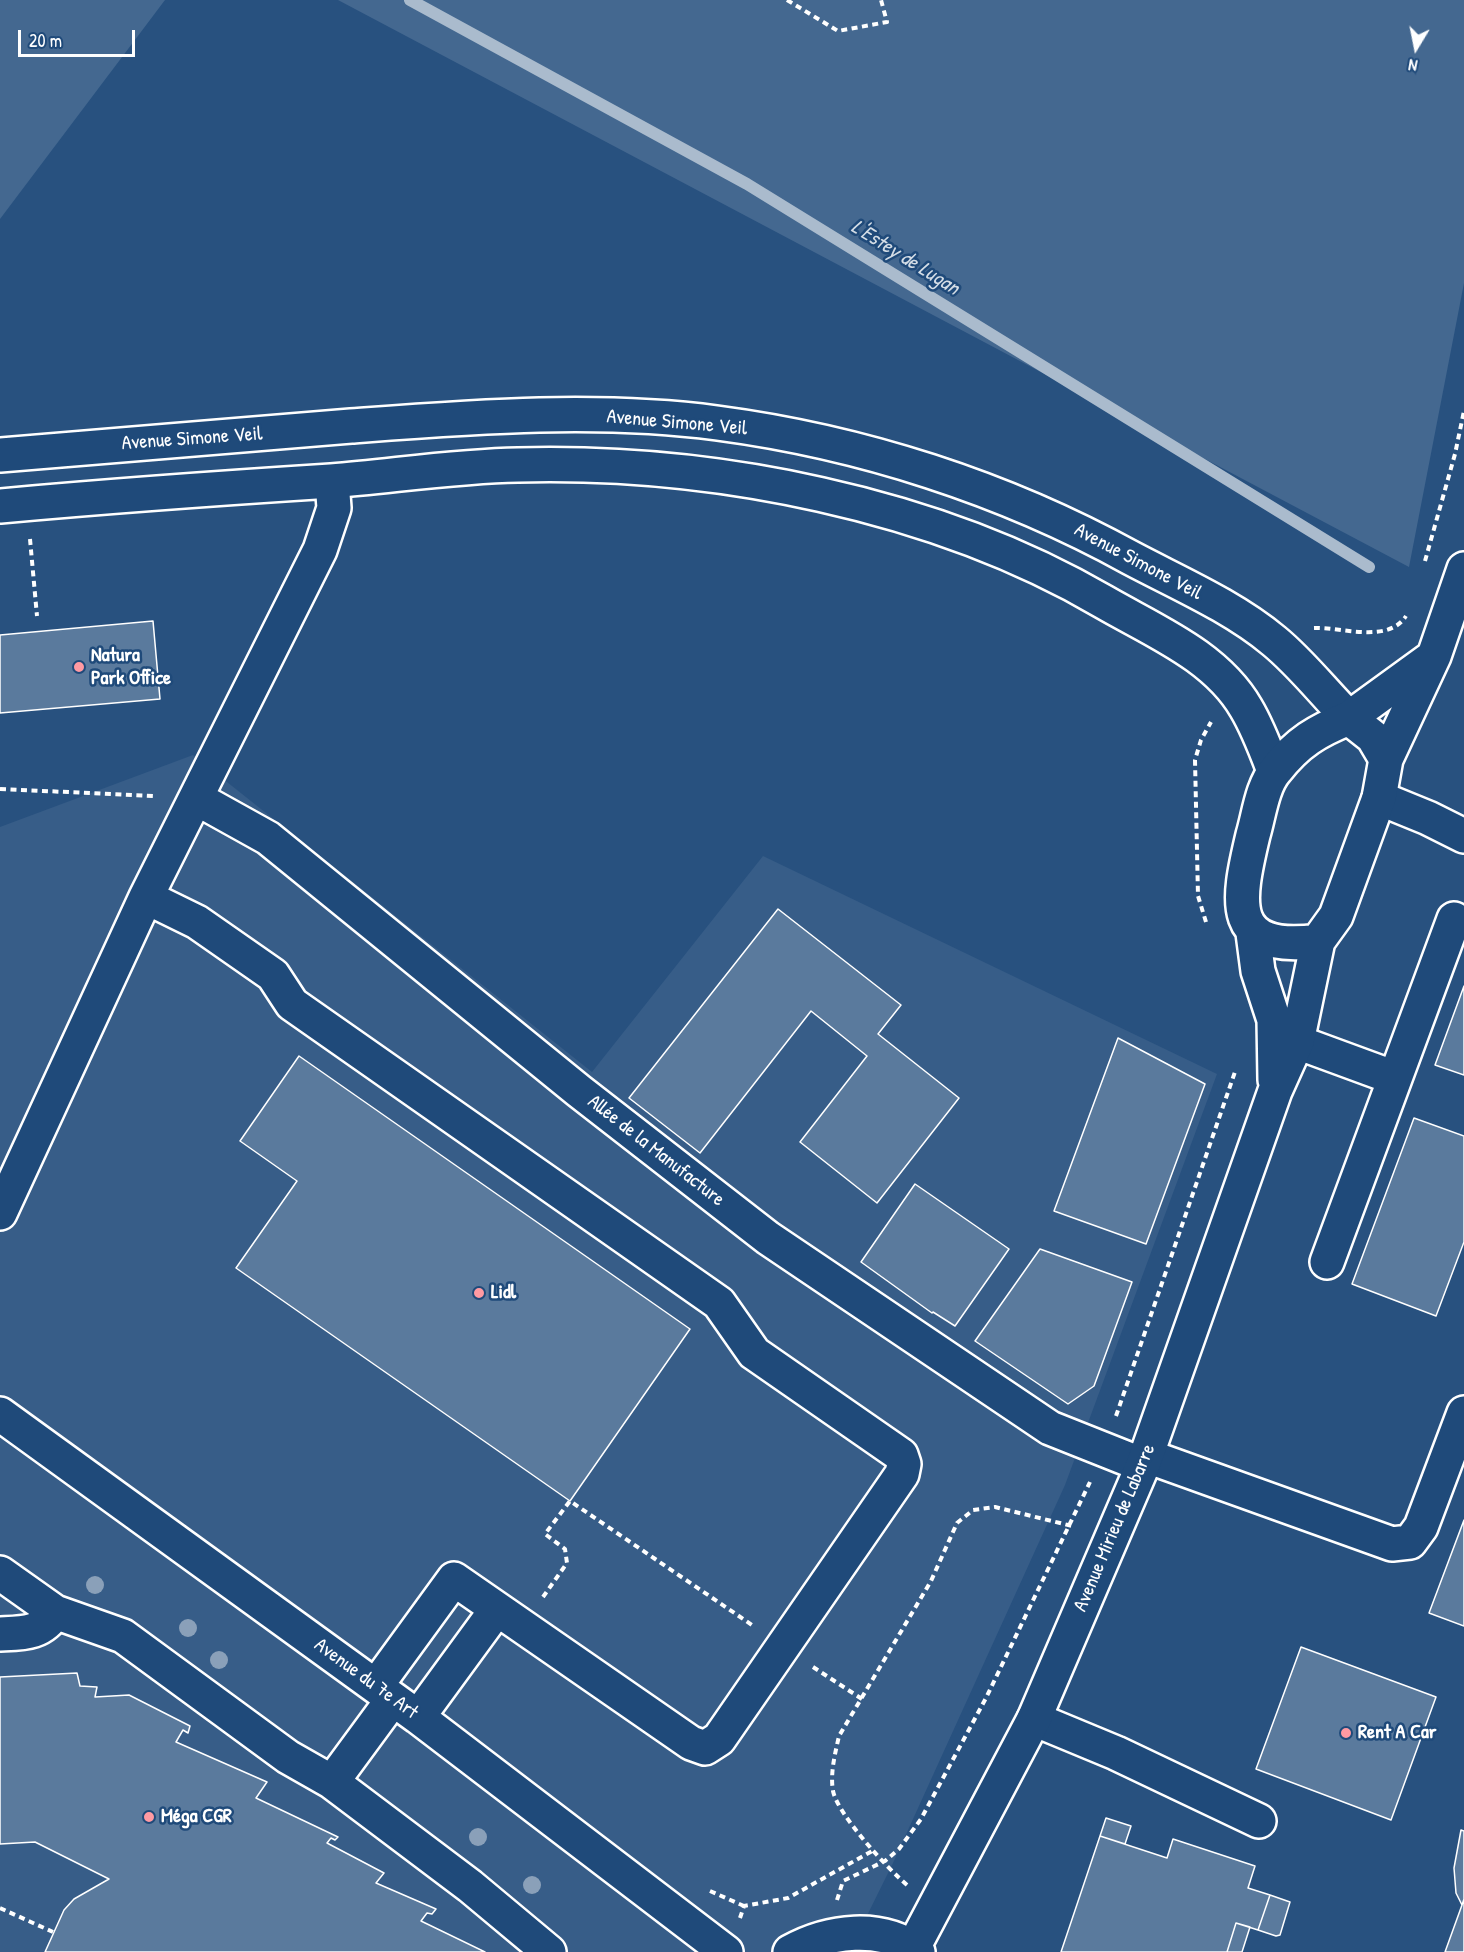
<!DOCTYPE html>
<html>
<head>
<meta charset="utf-8">
<style>
  body { margin:0 }
  #map { position:relative; width:1464px; height:1952px; overflow:hidden; background:#28517f; font-family:"Patrick Hand",sans-serif }
  canvas { display:block }
  .north { position:absolute; left:1386px; top:18px; width:60px; height:60px; -webkit-text-stroke:4px #1f4a7a; paint-order:stroke; rotate:190deg; font-size:16px; font-weight:700; line-height:24px; text-align:center; color:#fff }
  .north::after { content:''; display:block; margin:auto; width:21px; height:27px; background:#fff; clip-path:polygon(50% 0,100% 100%,50% 72%,0 100%) }
  .scale { position:absolute; left:18px; top:30px; width:117px; height:27px; box-sizing:border-box; border:3px solid #fff; border-top:0; padding-left:8px; font-size:18px; line-height:21px; white-space:nowrap; color:#fff; -webkit-text-stroke:4px #1f4a7a; paint-order:stroke }
</style>
</head>
<body>
<div id="map">
<canvas width="1464" height="1952"></canvas>
<div class="north">N</div>
<div class="scale">20 m</div>
</div>
<script>
const c = document.querySelector('canvas').getContext('2d');
c.lineJoin = 'round';
function fillPath(path, color) {
  c.fillStyle = color;
  c.fill(path, 'evenodd');
}
function strokePath(path, color, width, dash) {
  c.strokeStyle = color;
  c.lineWidth = width;
  c.lineCap = dash ? 'butt' : 'round';
  c.setLineDash(dash || []);
  c.stroke(path);
}
function drawText(font, color, halo, rows, align = 'center') {
  c.font = font + ' "Patrick Hand",sans-serif';
  c.lineWidth = 5;
  c.setLineDash([]);
  c.textBaseline = 'middle';
  c.strokeStyle = halo;
  c.fillStyle = color;
  for (const [text, x, y, turn = 0] of rows) {
    c.save();
    c.translate(x, y);
    c.rotate((+turn || 0) * Math.PI / 180);
    c.textAlign = isNaN(turn) ? turn : align;
    if (halo) c.strokeText(text, 0, 0);
    c.fillText(text, 0, 0);
    c.restore();
  }
}
const built = new Path2D(`
  M193,755L592,1072L763,856L1217,1074L1065,1485L893,1863L849,1952H0V827Z`);
const green = new Path2D(`
  M0,0H165L0,219Z
  M338,0H1464V283L1409,567Z`);
const stream = new Path2D(`
  M410,0L747,184L1369,567`);
const building = new Path2D(`
  M153,621L160,699L0,713V635Z
  M778,909L901,1005L878,1034L959,1098L877,1203L800,1142L867,1056L811,1011L700,1153L629,1098Z
  M1464,986V1075L1435,1065Z
  M1118,1038L1205,1084L1146,1244L1054,1211Z
  M299,1056L690,1329L570,1501L236,1268L297,1181L240,1141Z
  M1414,1118L1464,1136V1242L1436,1316L1352,1284Z
  M915,1184L1009,1249L955,1326L933,1312L932,1313L861,1262Z
  M1040,1249L1132,1282L1094,1386L1068,1404L975,1341Z
  M1464,1520V1626L1429,1613Z
  M1301,1647L1436,1697L1391,1820L1256,1769Z
  M77,1673L80,1686L97,1687L95,1697L129,1695L190,1726L188,1733L183,1730L176,1742L267,1782L256,1798L338,1837L335,1840L331,1838L327,1843L384,1873L376,1883L436,1909L432,1914L427,1913L421,1921L485,1952H45L64,1910L74,1899L109,1879L35,1842L0,1844V1677Z
  M1106,1818L1131,1826L1125,1844L1100,1836Z
  M1461,1830L1464,1831V1899L1462,1905L1456,1893L1454,1868Z
  M1100,1836L1167,1858L1173,1839L1255,1866L1248,1888L1270,1895L1258,1930L1236,1923L1227,1952H1061Z
  M1270,1895L1290,1902L1280,1935L1276,1936L1258,1930Z
  M1464,1899V1952H1445L1462,1905Z
  M1236,1923L1250,1927L1242,1952H1227Z`);
const path = new Path2D(`
  M787,0L838,31L887,22L881,0
  M30,539L37,616
  M1425,561L1455,454L1464,411
  M1314,628C1342,627 1388,644 1406,616
  M0,789L155,796
  M1206,922L1198,896L1195,760L1201,740L1211,722
  M1116,1416L1236,1069
  M543,1597L567,1563L565,1549L545,1534L570,1501L752,1625
  M813,1667L862,1699
  M907,1885C888,1869 838,1815 833,1791C830,1773 835,1754 839,1736L931,1581L957,1523L973,1510L995,1507L1072,1526
  M710,1891L744,1906
  M837,1900L843,1881L885,1861L899,1849L921,1819L986,1698L1090,1482
  M0,1908L53,1932
  M740,1918L744,1906L788,1898L874,1850`);
const minor = new Path2D(`
  M0,455C117,445 234,436 351,426C472,417 596,407 717,423C861,442 1004,488 1131,558C1178,583 1232,606 1274,641C1301,663 1324,693 1349,718
  M0,506C110,496 221,488 331,481C393,476 456,466 518,465C712,460 935,503 1104,602C1154,631 1216,656 1246,708C1258,728 1266,750 1274,771
  M196,798L268,838L579,1091L768,1238L1050,1428L1143,1465
  M1379,798L1428,818L1464,836
  M146,897L197,922L273,975L292,1004L719,1303L754,1353L901,1455L904,1464L902,1474L719,1739L705,1748L691,1743L454,1579L376,1686
  M1297,1042L1395,1078
  M0,1213L146,897L320,550L334,508L332,481
  M1327,1262L1454,919
  M0,1414L418,1717L726,1952
  M1147,1456L1392,1544L1410,1542L1421,1527L1464,1413
  M0,1573L55,1612L123,1636L288,1757L332,1782L470,1886L549,1952
  M0,1634C23,1633 42,1634 55,1612
  M418,1717L497,1609
  M1034,1719L1116,1753L1259,1821
  M332,1782L393,1699`);
const major = new Path2D(`
  M1349,718L1433,657
  M1386,759L1373,737L1349,718C1317,731 1298,742 1276,770C1262,786 1259,815 1253,835C1237,902 1227,953 1318,941L1336,916L1379,798L1386,759L1434,656L1464,569
  M1253,933L1258,971L1274,1020L1275,1080
  M913,1948L1034,1719L1143,1465L1275,1091L1297,1042L1318,941
  M790,1952C828,1931 881,1923 918,1952`);
const trees = [
  [95,1585],
  [188,1628],
  [219,1660],
  [478,1837],
  [532,1885]
];
const markers = [
  [79,667,6,"#ff9aa2"],
  [479,1293,6,"#ff9aa2"],
  [1346,1733,6,"#ff9aa2"],
  [149,1817,6,"#ff9aa2"]
];
const streetNames = [
  ["Avenue Simone Veil",677,423,5],
  ["Avenue Simone Veil",192,439,-4],
  ["Avenue Simone Veil",1138,562,28],
  ["Allée de la Manufacture",656,1151,38],
  ["Avenue Mirieu de Labarre",1115,1528,-67],
  ["Avenue du 7e Art",366,1679,36]
];
const poiNames = [
  ["Natura",91,656],
  ["Park Office",91,679],
  ["Lidl",491,1293],
  ["Rent A Car",1358,1733],
  ["Méga CGR",161,1817]
];
const waterNames = [
  ["L'Estey de Lugan",905,258,32]
];
fillPath(built, '#375d88');
fillPath(green, '#446890');
strokePath(stream, '#aabbcd', 12);
fillPath(building, '#5a7a9d');
strokePath(building, '#fff', 1.5);
strokePath(minor, '#fff', 38);
strokePath(major, '#fff', 38);
strokePath(path, '#fff', 4, [6, 4.5]);
strokePath(minor, '#1f4a7a', 33);
strokePath(major, '#1f4a7a', 33);
c.fillStyle = '#8aa0b9';
for (const [x, y] of trees) {
  c.beginPath();
  c.arc(x, y, 9, 0, 2 * Math.PI);
  c.fill();
}
for (const [x, y, r, color] of markers) {
  const dot = new Path2D();
  dot.arc(x, y, r, 0, 2 * Math.PI);
  c.fillStyle = color;
  c.fill(dot);
  strokePath(dot, '#1f4a7a', 2);
}
drawText('20px', '#fff', '#1f4a7a', streetNames);
drawText('bold 20px', '#fff', '#1f4a7a', poiNames, 'left');
drawText('italic 21px', '#d4dde6', '#1f4a7a', waterNames);
</script>
</body>
</html>
